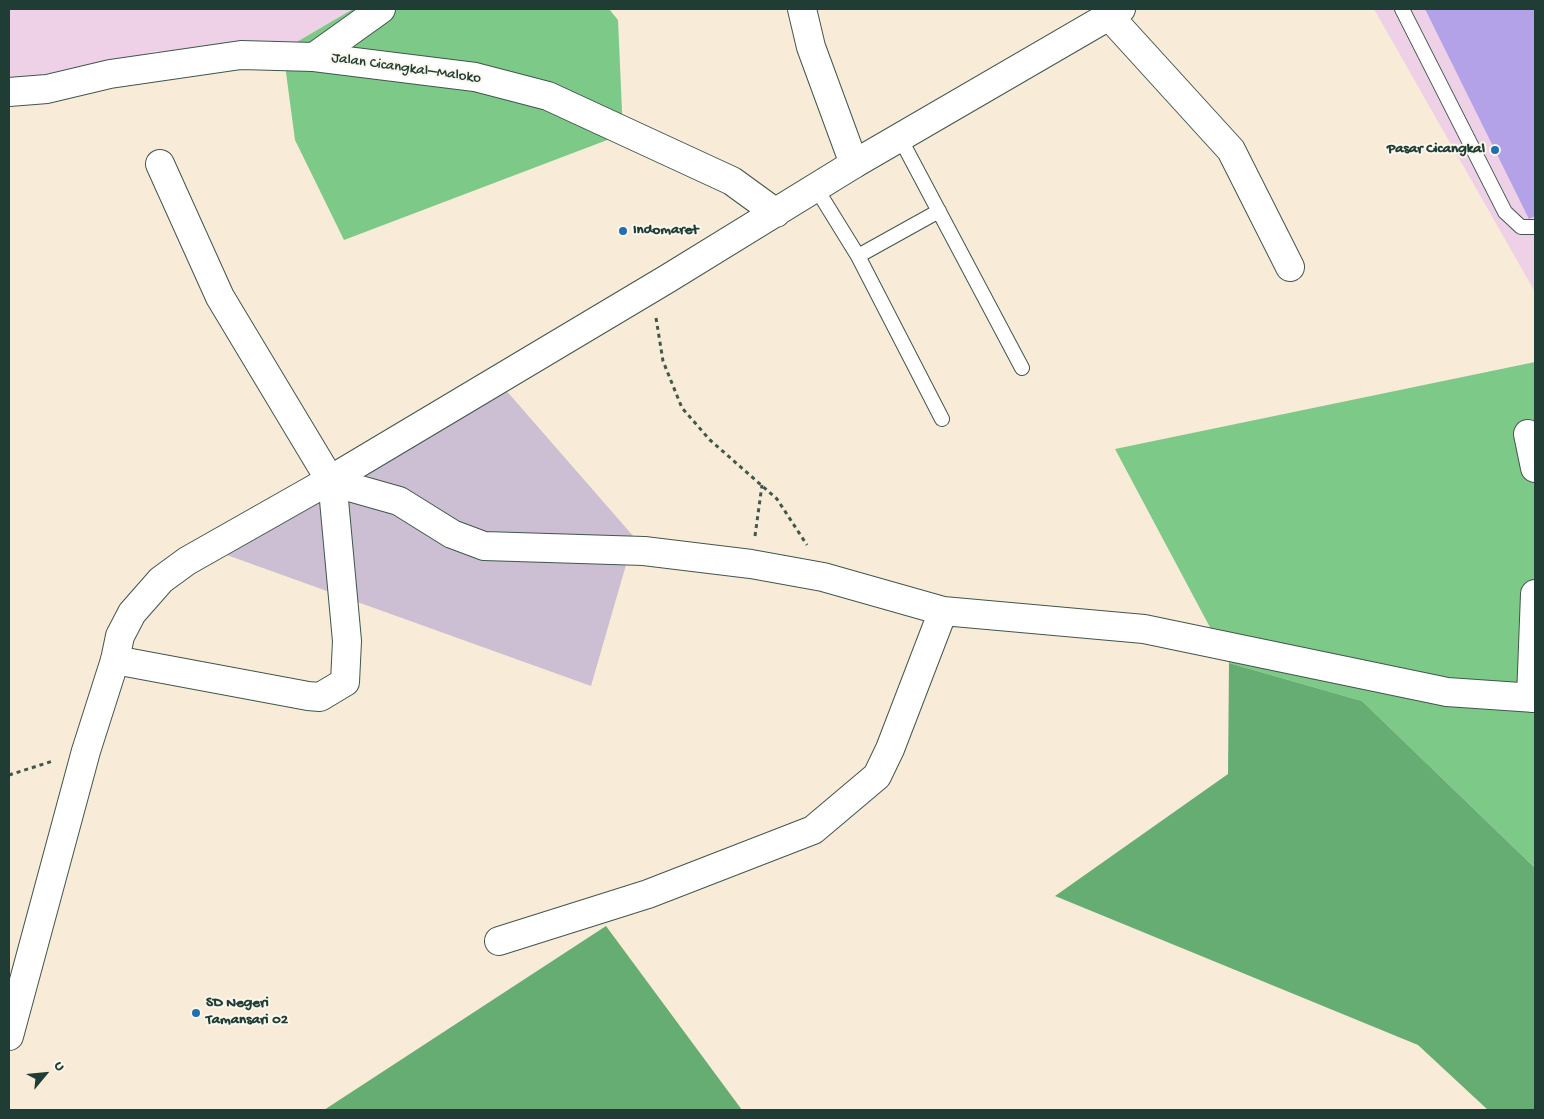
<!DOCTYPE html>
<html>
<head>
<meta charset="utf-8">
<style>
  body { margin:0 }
  #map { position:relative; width:1544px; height:1119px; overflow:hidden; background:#f8ebd7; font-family:"Gochi Hand",sans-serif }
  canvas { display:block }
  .frame { position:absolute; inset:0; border:10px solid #1f3d34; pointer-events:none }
  .north { position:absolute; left:20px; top:1049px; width:50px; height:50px; -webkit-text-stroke:4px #fbf7ec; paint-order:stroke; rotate:62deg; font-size:14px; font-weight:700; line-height:20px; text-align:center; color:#1f3d34 }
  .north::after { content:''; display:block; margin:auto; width:18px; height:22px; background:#1f3d34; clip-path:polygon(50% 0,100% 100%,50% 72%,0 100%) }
</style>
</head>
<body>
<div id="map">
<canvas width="1544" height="1119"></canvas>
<div class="frame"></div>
<div class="north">U</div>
</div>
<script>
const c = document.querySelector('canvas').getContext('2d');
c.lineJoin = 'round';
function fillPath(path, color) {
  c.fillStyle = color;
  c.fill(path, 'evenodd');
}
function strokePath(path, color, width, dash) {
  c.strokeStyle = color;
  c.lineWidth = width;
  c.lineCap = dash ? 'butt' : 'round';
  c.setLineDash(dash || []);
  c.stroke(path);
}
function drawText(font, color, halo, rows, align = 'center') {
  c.font = font + ' "Gochi Hand",sans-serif';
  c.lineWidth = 4;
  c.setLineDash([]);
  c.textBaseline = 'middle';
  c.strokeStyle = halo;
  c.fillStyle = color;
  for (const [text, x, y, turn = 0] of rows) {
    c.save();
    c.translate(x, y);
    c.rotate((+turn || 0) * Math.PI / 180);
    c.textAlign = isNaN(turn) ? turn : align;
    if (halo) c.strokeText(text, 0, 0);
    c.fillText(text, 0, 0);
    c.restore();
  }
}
const built = new Path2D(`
  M9,9H353L283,50L156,51L9,92Z
  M1374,9H1535V292Z`);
const industrial = new Path2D(`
  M490,372L634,537L591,686L199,545Z`);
const green = new Path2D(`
  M353,9H609L618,20L623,134L344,240L295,140L283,50Z
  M1535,362V868L1362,701L1229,663L1115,449Z`);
const forest = new Path2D(`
  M1229,663L1362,701L1535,868V1110H1488L1418,1045L1055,896L1228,774Z
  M606,926L742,1110H324Z`);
const building = new Path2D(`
  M1425,9H1535V216L1529,219Z`);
const path = new Path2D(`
  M656,318L663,361L682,408L710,440L777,499L807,545
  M755,536L762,485
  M9,775L53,761`);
const lane = new Path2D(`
  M1402,9L1505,212L1521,227H1535
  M900,138L1022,368
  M816,188L858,256L942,419
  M858,256L939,211`);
const street = new Path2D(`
  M802,9L811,47L854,164
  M1106,9L1109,16L1231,150L1290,267
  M314,57L381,9
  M1528,434L1535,468
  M330,480L353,488L399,501L452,534L484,546L644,551L751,564L823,577L943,611L1144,629L1447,692L1535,698
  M115,660L308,696L320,697L345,682L347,641L334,500L330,480L220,297L160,164
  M1531,698L1535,594
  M499,941L648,894L813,830L877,776L890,749L943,611`);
const secondary = new Path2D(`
  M9,92L47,89L110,74L241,55L314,57L475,77L548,96L732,181L776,213
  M9,1036L86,751L115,660L120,636L132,613L161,580L187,561L330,480L667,279L854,164L1121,9`);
const markers = [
  [1495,150,5,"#1f6fb2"],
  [623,231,5,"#1f6fb2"],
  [196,1013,5,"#1f6fb2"]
];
const streetNames = [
  ["Jalan Cicangkal–Maloko",406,69,8]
];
const poiNames = [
  ["Pasar Cicangkal",1485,150,"right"],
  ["Indomaret",633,231],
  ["SD Negeri",206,1004],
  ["Tamansari 02",206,1021]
];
fillPath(built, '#eed0e7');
fillPath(industrial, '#ccbed3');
fillPath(green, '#7dc988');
fillPath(forest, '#66ad74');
fillPath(building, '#b4a2e9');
strokePath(lane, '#40574c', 16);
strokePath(street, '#40574c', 30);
strokePath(secondary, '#40574c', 30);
strokePath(path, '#40574c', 3, [4, 4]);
strokePath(lane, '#fff', 14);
strokePath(street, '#fff', 28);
strokePath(secondary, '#fff', 28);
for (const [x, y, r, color] of markers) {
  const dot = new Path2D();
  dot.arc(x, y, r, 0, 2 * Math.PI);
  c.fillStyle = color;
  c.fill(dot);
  strokePath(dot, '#fbf7ec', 2);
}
drawText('15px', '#1f3d34', '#fbf7ec', streetNames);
drawText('bold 15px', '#1f3d34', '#fbf7ec', poiNames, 'left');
</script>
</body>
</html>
